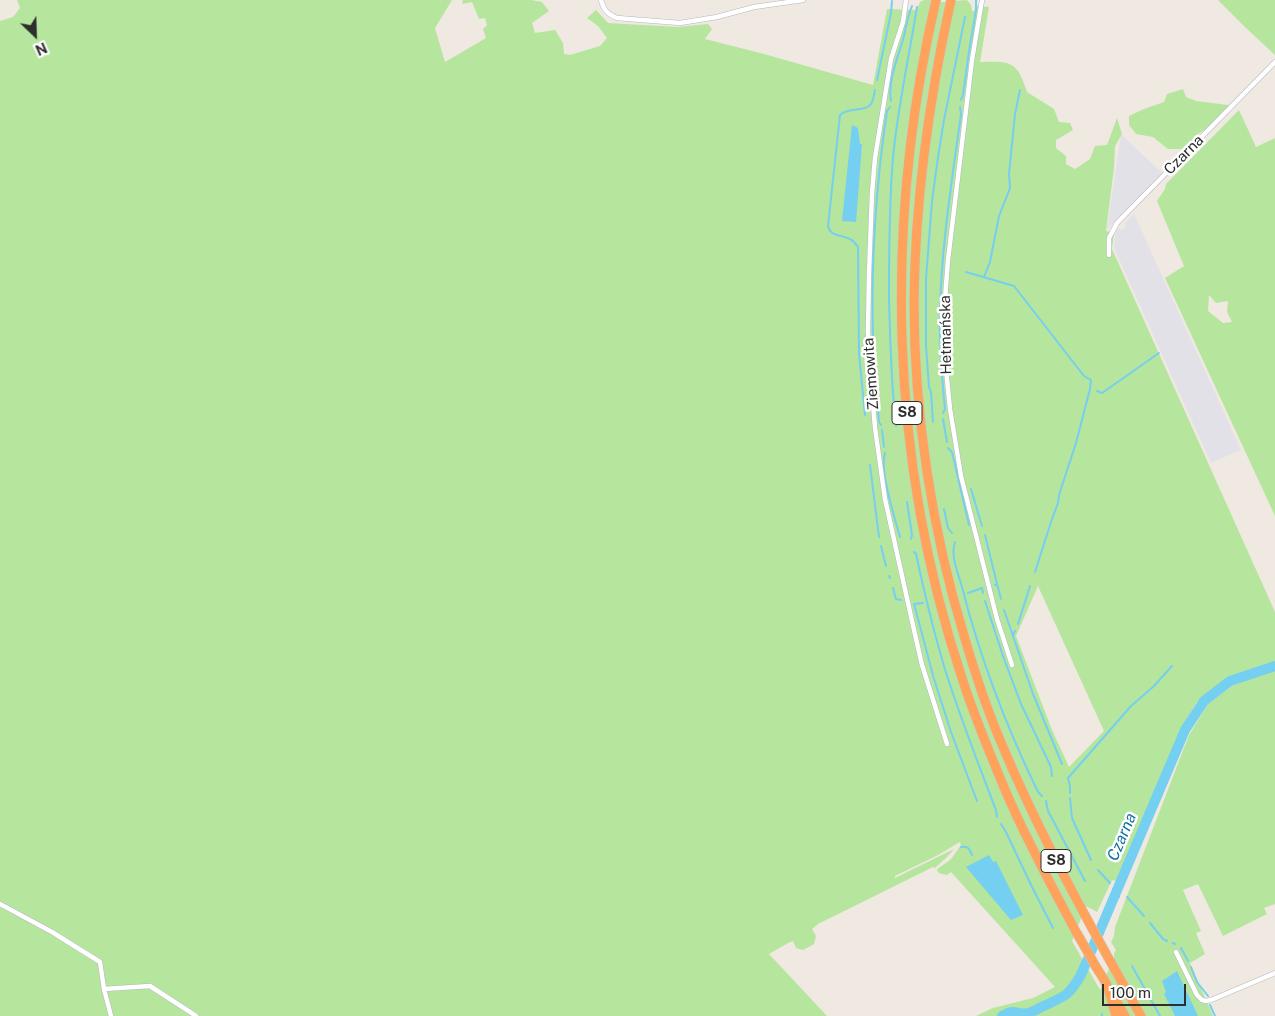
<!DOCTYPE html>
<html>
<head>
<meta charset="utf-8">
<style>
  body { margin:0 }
  #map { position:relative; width:1275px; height:1016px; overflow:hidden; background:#efe9e1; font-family:"Public Sans",sans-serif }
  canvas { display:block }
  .north { position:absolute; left:10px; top:10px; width:50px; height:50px; -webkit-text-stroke:4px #fff; paint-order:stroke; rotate:156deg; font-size:14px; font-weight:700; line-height:20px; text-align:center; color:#2e2e2e }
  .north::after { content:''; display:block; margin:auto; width:18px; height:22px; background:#2e2e2e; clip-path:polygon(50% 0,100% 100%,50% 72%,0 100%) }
  .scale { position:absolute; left:1102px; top:984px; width:84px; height:22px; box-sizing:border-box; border:2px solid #2e2e2e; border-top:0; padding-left:6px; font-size:15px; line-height:18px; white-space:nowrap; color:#2e2e2e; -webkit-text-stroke:4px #fff; paint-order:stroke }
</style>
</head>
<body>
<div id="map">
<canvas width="1275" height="1016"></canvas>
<div class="north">N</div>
<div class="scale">100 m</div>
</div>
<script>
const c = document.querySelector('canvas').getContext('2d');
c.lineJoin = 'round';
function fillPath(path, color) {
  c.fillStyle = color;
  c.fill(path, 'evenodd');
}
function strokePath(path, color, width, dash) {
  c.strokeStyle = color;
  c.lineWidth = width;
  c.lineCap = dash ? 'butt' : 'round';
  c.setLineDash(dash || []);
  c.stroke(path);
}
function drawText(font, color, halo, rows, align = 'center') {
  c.font = font + ' "Public Sans",sans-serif';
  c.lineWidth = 5;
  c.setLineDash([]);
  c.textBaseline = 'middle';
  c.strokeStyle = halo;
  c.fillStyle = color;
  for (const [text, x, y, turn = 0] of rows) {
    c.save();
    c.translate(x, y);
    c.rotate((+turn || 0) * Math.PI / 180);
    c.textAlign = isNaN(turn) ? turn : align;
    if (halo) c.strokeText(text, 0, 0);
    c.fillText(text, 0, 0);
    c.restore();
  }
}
const industrial = new Path2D(`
  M1121,134L1163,174L1107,229Z
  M1134,214L1241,450L1211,463L1114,248L1116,231L1119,228L1122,230L1126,227L1125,223Z`);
const green = new Path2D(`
  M17,0H452L435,28L445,62L486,38L483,29L487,25L485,18L479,19L472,2L462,4L463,0H531L542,2L549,11L532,23L535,33L555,30L563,43L564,54L570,55L600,46L607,38L598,26L587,18L596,10L608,23L678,27L708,24L712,29L705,39L764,54L873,85L887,9L917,10L920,2L924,0H931L930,3L967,0L971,5L972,11H974L976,6L989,7L980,62C1011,61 1017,61 1027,92L1054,109L1059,122L1070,123L1073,130L1056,140V148L1066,156V164L1075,169L1090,159L1095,146L1107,145L1117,118L1122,134L1115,146L1114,168L1106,231L1114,233L1112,249L1275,612V662L1227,679L1197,702L1183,725L1117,881L1112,880L1097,912L1086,906L1072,941L1100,990L1114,957V953L1116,950L1111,942L1114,936L1115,927L1189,735L1208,704L1233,685L1275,670V904L1264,908L1267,914L1223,936L1198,884L1183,890L1201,931L1196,933L1205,954L1190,963L1213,1016H976L993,1008L1033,998L1055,987L951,872L947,875C943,874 938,874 937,870C941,865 947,863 951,859C953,857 958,849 961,845L960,842L938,855L895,876V878L954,849L948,856L935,868L933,867L818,924L812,929L816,936L814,944L803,950L796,948L793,941L788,943L769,954L827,1016H0V21L13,17L20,8ZM1038,586L1104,731L1069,767L1052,730L1016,636Z
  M1218,0H1275V55L1246,28Z
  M1183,89L1186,97L1196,101L1228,105L1230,107L1212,125L1198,134L1187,149H1168L1153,137L1136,134L1129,125V116L1144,109L1164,102L1167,94Z
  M1239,110L1256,147L1275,138V516L1165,278L1184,266L1157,201L1165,189L1166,184ZM1209,295L1216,303L1228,301L1227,312L1232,322L1223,323L1208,311Z`);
const water = new Path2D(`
  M852,125L858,128L860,144H862L856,222L842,221Z
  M989,855L993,862L996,861L1023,915L1011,920L966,867Z
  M1177,971L1198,1016H1175L1164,994L1166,992L1162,981Z`);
const stream = new Path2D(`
  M877,80L891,13L892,1
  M961,100L963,95L969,51L976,10V0
  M891,101C887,83 899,54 904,36C906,26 908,16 912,6
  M966,272L1014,286L1084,376L1091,380L1090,389L1076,443L1059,495L1058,503L1051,522L1035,572
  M984,277L990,262L999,216L1010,188L1009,174L1015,114L1020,90
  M1097,391L1102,393L1159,353
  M943,413L945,409C942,378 939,346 940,314C941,247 952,180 961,114L960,107
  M865,415L859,354L858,247C849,231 832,241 828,226L840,115C848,106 868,113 872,102C874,98 874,94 875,90
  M943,419L947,442
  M933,422L931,392L929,387L926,346V279L932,201L938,157L944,120L965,17
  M881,425L879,422C876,393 874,364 873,335C871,260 876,185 887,111L890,107
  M896,426C891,383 890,340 889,297C889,250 889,204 893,157C898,106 909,57 917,7
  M882,430L884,447
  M948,448L952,452L969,525
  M885,453C879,469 895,519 900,537
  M870,465L879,537
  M971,489L982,526
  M907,502L912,535L911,539
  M944,509L948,528L952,533
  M985,535L997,584
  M955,542C950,555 958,573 962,587C980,658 1006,726 1038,792L1042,796
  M881,546L886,566
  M914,552L916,554C924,591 933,629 944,666C959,715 978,763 996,810L997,817
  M889,576L890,578
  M995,585L997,584L1001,599
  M893,588L896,599L901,600
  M968,593L982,588L983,593
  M985,601L1003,656L1021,704L1051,767L1052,776
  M923,603L914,604L934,679L951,732L977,801
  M1004,610L1033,694L1062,764
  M1018,624L1030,586
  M1013,635L1015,631
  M1070,793V786L1068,778L1131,706L1154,686L1172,666
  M1070,798L1072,818L1091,860
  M1046,801L1048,811L1085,881
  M1001,824L1006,832L1032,887L1053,928
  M961,847C968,846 969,848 972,855
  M1098,870L1110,883
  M1116,886L1119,897
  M1127,897L1144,916
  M1150,923L1163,939L1167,941
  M1173,943L1175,944
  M1181,948L1188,961
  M1132,966L1160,1016
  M1191,967L1197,982L1208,996
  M1077,972L1081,975
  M1073,988L1074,991
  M1210,1005L1215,1016
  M1102,1014V1016`);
const river = new Path2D(`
  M1002,1016C1017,1007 1017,1016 1028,1013C1034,1012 1040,1007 1046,1005C1067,995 1068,996 1081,975L1185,730L1204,701L1230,681L1275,666`);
const minor = new Path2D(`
  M601,0C604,10 607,14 617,18L680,23L717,17L754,7L803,0
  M906,0L903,22L891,59L875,158L872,193L869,273L868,331L870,368L875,428L885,499L914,630L922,665L947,744
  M982,0L972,60L948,260L945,299V359L950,409L961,476L997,619L1012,665
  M1109,255V238L1117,223L1275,62
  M0,904L52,932L100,962L104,989L111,1016
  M1176,952L1197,995L1202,1000L1206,1001L1211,1000L1275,973
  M104,989L150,986L196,1016`);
const motorway = new Path2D(`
  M936,0C884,224 889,459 962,678C974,716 990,754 1006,792C1026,839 1051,885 1075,930C1082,942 1089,954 1096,967C1100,973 1104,979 1107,985C1110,995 1113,1006 1116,1016
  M951,0C929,99 915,200 914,302C914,414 932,532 965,639C975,673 986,707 1000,740C1040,836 1090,926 1141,1016
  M1114,997L1125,1016`);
const shields = [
  [907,413,30],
  [1056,861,30]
];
const shieldNames = [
  ["S8",907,413],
  ["S8",1056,861]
];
const streetNames = [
  ["Czarna",1184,155,-45],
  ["Hetmańska",946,335,-91],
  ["Ziemowita",871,374,-94]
];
const waterNames = [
  ["Czarna",1122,837,-67]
];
fillPath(industrial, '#e3e1e8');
fillPath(green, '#b6e59e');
fillPath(water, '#75cff0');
strokePath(stream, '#75cff0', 2);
strokePath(river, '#75cff0', 10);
strokePath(minor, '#b4b7c1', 5.5);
strokePath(motorway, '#c9c9c9', 10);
strokePath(minor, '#fff', 4.5);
strokePath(motorway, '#ffa35c', 9);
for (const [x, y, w] of shields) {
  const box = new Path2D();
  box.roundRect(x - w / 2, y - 11.5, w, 23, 4);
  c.fillStyle = '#fff';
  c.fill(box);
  strokePath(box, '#2e2e2e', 1);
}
drawText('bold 14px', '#2e2e2e', null, shieldNames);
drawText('15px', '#2e2e2e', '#fff', streetNames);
drawText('italic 16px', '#0d6fa3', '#fff', waterNames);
</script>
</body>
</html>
